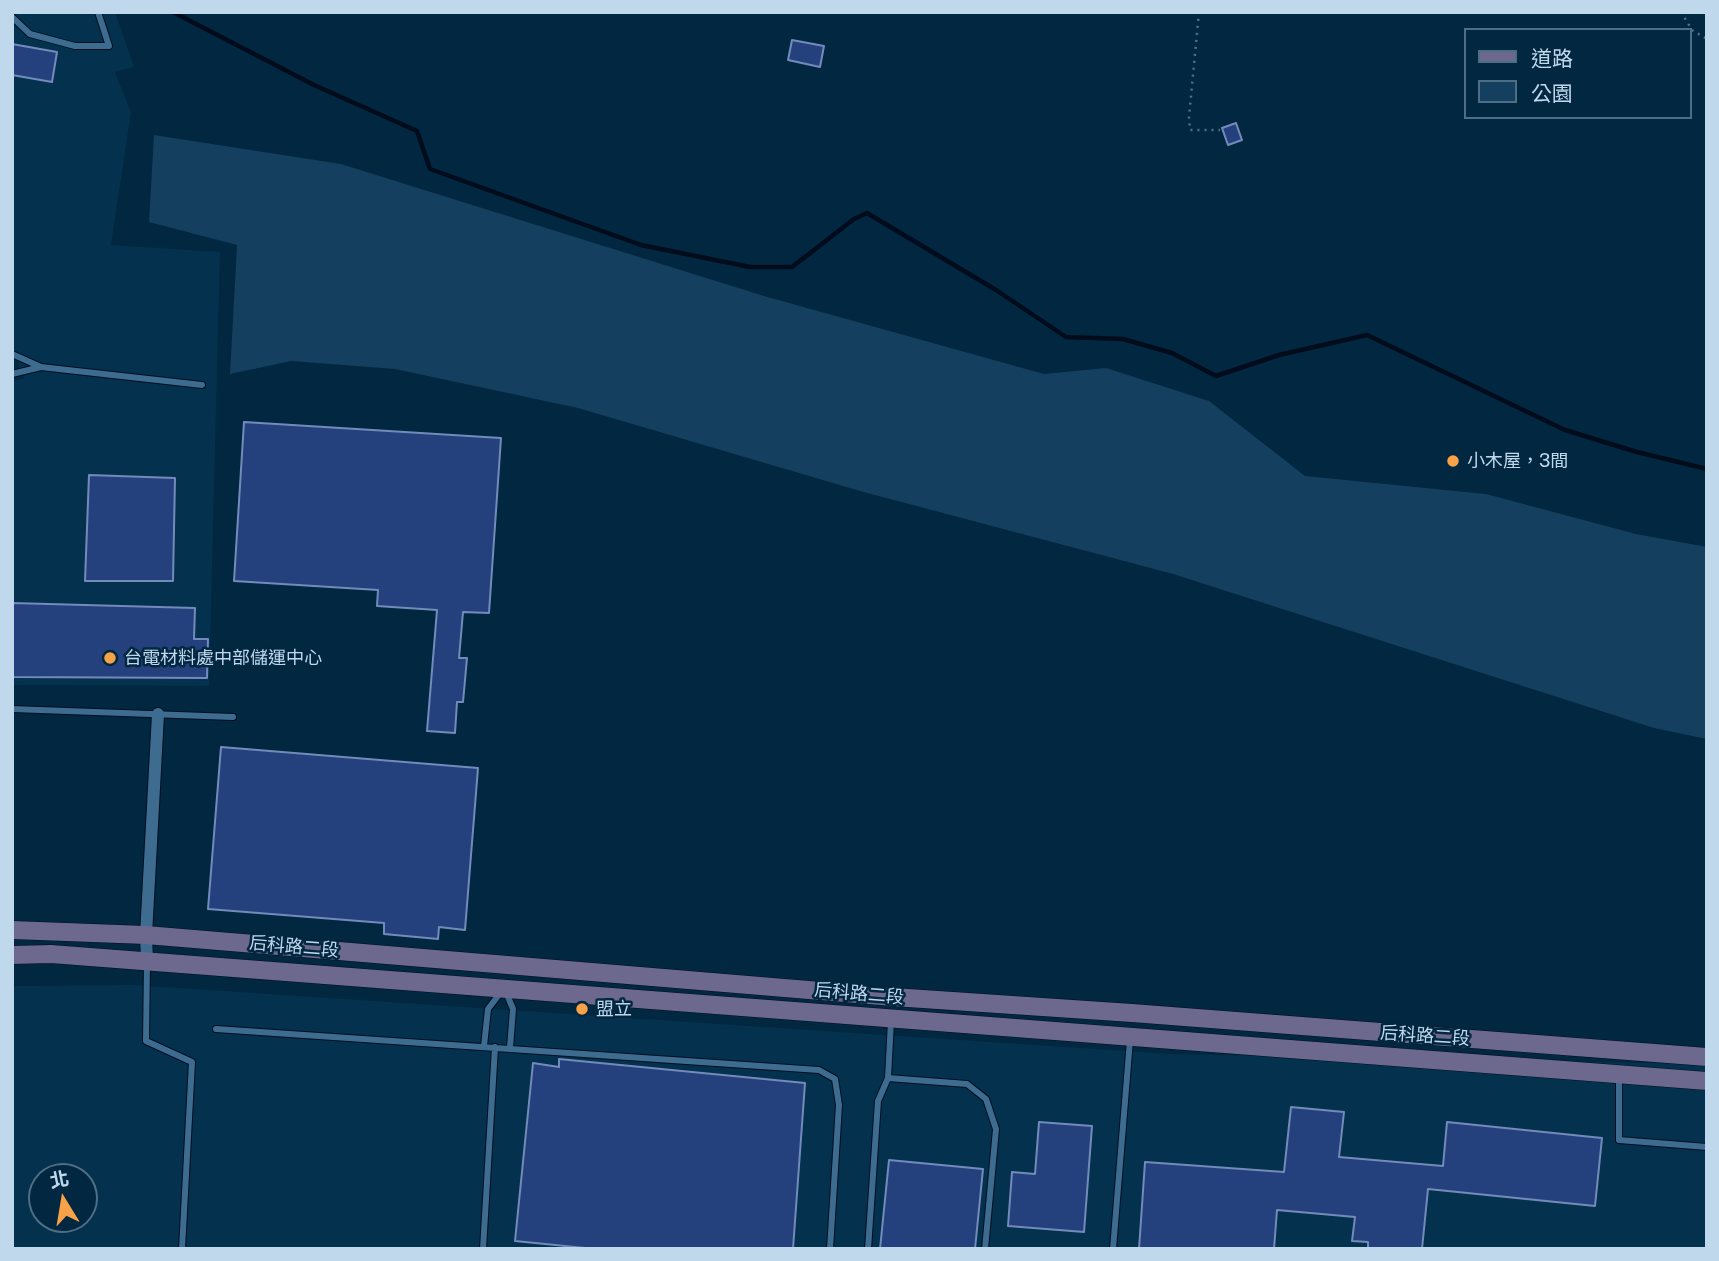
<!DOCTYPE html>
<html>
<head>
<meta charset="utf-8">
<style>
  body { margin:0 }
  #map { position:relative; width:1719px; height:1261px; overflow:hidden; background:#022740; font-family:"Public Sans","Noto Sans TC",sans-serif }
  canvas { display:block }
  .frame { position:absolute; inset:0; border:14px solid #c0d8ec; pointer-events:none }
  .legend { position:absolute; left:1464px; top:28px; width:228px; height:91px; box-sizing:border-box; background:#022740; border:2px solid #4e6e85; margin:0; padding:9px 12px; list-style:none; font-size:21px; color:#c0d8ec }
  .legend li { display:flex; align-items:center; gap:14px; height:35px }
  .legend b { width:35px; border:2px solid #4e6e85 }
  .north { position:absolute; left:28px; top:1163px; width:70px; height:70px; box-sizing:border-box; background:#022740; border:2px solid #4e6e85; border-radius:50%; rotate:349deg; font-size:19px; font-weight:700; line-height:28px; text-align:center; color:#c0d8ec }
  .north::after { content:''; display:block; margin:auto; width:24px; height:32px; background:#f7a149; clip-path:polygon(50% 0,100% 100%,50% 72%,0 100%) }
</style>
</head>
<body>
<div id="map">
<canvas width="1719" height="1261"></canvas>
<div class="frame"></div>
<ul class="legend">
<li><b style="height:9px;background:#6d688d"></b>道路</li>
<li><b style="height:19px;background:#143f5e"></b>公園</li>
</ul>
<div class="north">北</div>
</div>
<script>
const c = document.querySelector('canvas').getContext('2d');
c.lineJoin = 'round';
function fillPath(path, color) {
  c.fillStyle = color;
  c.fill(path, 'evenodd');
}
function strokePath(path, color, width, dash) {
  c.strokeStyle = color;
  c.lineWidth = width;
  c.lineCap = dash ? 'butt' : 'round';
  c.setLineDash(dash || []);
  c.stroke(path);
}
function drawText(font, color, halo, rows, align = 'center') {
  c.font = font + ' "Public Sans","Noto Sans TC",sans-serif';
  c.lineWidth = 5;
  c.setLineDash([]);
  c.textBaseline = 'middle';
  c.strokeStyle = halo;
  c.fillStyle = color;
  for (const [text, x, y, turn = 0] of rows) {
    c.save();
    c.translate(x, y);
    c.rotate((+turn || 0) * Math.PI / 180);
    c.textAlign = isNaN(turn) ? turn : align;
    if (halo) c.strokeText(text, 0, 0);
    c.fillText(text, 0, 0);
    c.restore();
  }
}
const built = new Path2D(`
  M12,12H115L134,67L115,72L131,112L111,245L220,252L209,686L12,685V381L24,378L17,361L12,360Z
  M134,985L1171,1054L1707,1064V1249H12V986ZM42,1177H84V1219H42Z`);
const green = new Path2D(`
  M154,135L341,164L764,296L1044,374L1106,368L1209,401L1305,476L1486,494L1636,534L1707,547V739L1654,728L1173,574L860,491L578,408L395,369L291,361L230,374L237,245L149,222Z`);
const stream = new Path2D(`
  M173,12L314,85L417,131L430,169L641,245L750,267H792L854,219L867,213L996,290L1066,337L1123,339L1172,353L1216,376L1279,355L1367,335L1565,430L1637,452L1707,469`);
const building = new Path2D(`
  M792,40L824,46L820,67L788,60Z
  M12,44L57,52L52,82L12,75Z
  M1236,123L1242,140L1228,145L1222,128Z
  M244,422L501,438L489,613L463,612L459,658H467L463,702H457L455,733L427,731L437,610L377,606L378,590L234,581Z
  M89,475L175,478L173,581H85Z
  M12,603L195,608L194,639H208L207,678L12,677Z
  M221,747L478,768L465,930L439,927L438,939L384,934V923L208,909Z
  M559,1059L805,1083L793,1249H595L515,1241L533,1063L559,1067Z
  M1291,1107L1344,1112L1339,1157L1443,1166L1447,1122L1602,1138L1595,1206L1428,1189L1422,1249H1368V1242L1352,1241L1355,1217L1277,1210L1274,1249H1139L1145,1162L1284,1172Z
  M1039,1122L1092,1126L1084,1232L1008,1226L1012,1172L1035,1174Z
  M889,1160L983,1169L975,1249H880Z`);
const path = new Path2D(`
  M1199,12L1189,117L1190,130H1220
  M1681,12L1692,30L1707,39`);
const lane = new Path2D(`
  M12,17L30,34L75,46H109L98,12
  M12,354L41,367
  M12,374L41,367L202,385
  M12,709L233,717
  M147,963L146,1041L192,1062L182,1249
  M506,992L513,1009L510,1048
  M216,1029L819,1070L835,1079L839,1105L830,1249
  M484,1046L488,1009L501,992
  M1619,1077V1140L1707,1147
  M888,1078L967,1084L986,1099L996,1129L985,1249
  M483,1249L495,1047
  M868,1249L878,1101L888,1078L891,1021
  M1113,1249L1130,1040`);
const street = new Path2D(`
  M147,961L146,935L158,714`);
const secondary = new Path2D(`
  M12,930L146,935L893,997L1132,1013L1707,1057
  M12,955L51,954L1707,1081`);
const markers = [
  [1453,461,7,"#f7a149"],
  [110,658,7,"#f7a149"],
  [582,1009,7,"#f7a149"]
];
const poiNames = [
  ["小木屋，3間",1467,461],
  ["台電材料處中部儲運中心",124,658],
  ["盟立",596,1009]
];
const streetNames = [
  ["后科路二段",294,947,5],
  ["后科路二段",859,994,5],
  ["后科路二段",1425,1036,4]
];
fillPath(built, '#04314e');
fillPath(green, '#143f5e');
strokePath(stream, '#000c1c', 4.5);
fillPath(building, '#25417d');
strokePath(building, '#738bbb', 2);
strokePath(lane, '#000f20', 8);
strokePath(street, '#000f20', 14);
strokePath(secondary, '#000f20', 19);
strokePath(path, '#517188', 2.5, [2, 5]);
strokePath(lane, '#3d6c90', 6);
strokePath(street, '#3d6c90', 12);
strokePath(secondary, '#6d688d', 18);
for (const [x, y, r, color] of markers) {
  const dot = new Path2D();
  dot.arc(x, y, r, 0, 2 * Math.PI);
  c.fillStyle = color;
  c.fill(dot);
  strokePath(dot, '#022740', 2.5);
}
drawText('18px', '#c0d8ec', '#022740', poiNames, 'left');
drawText('18px', '#c0d8ec', '#022740', streetNames);
</script>
</body>
</html>
